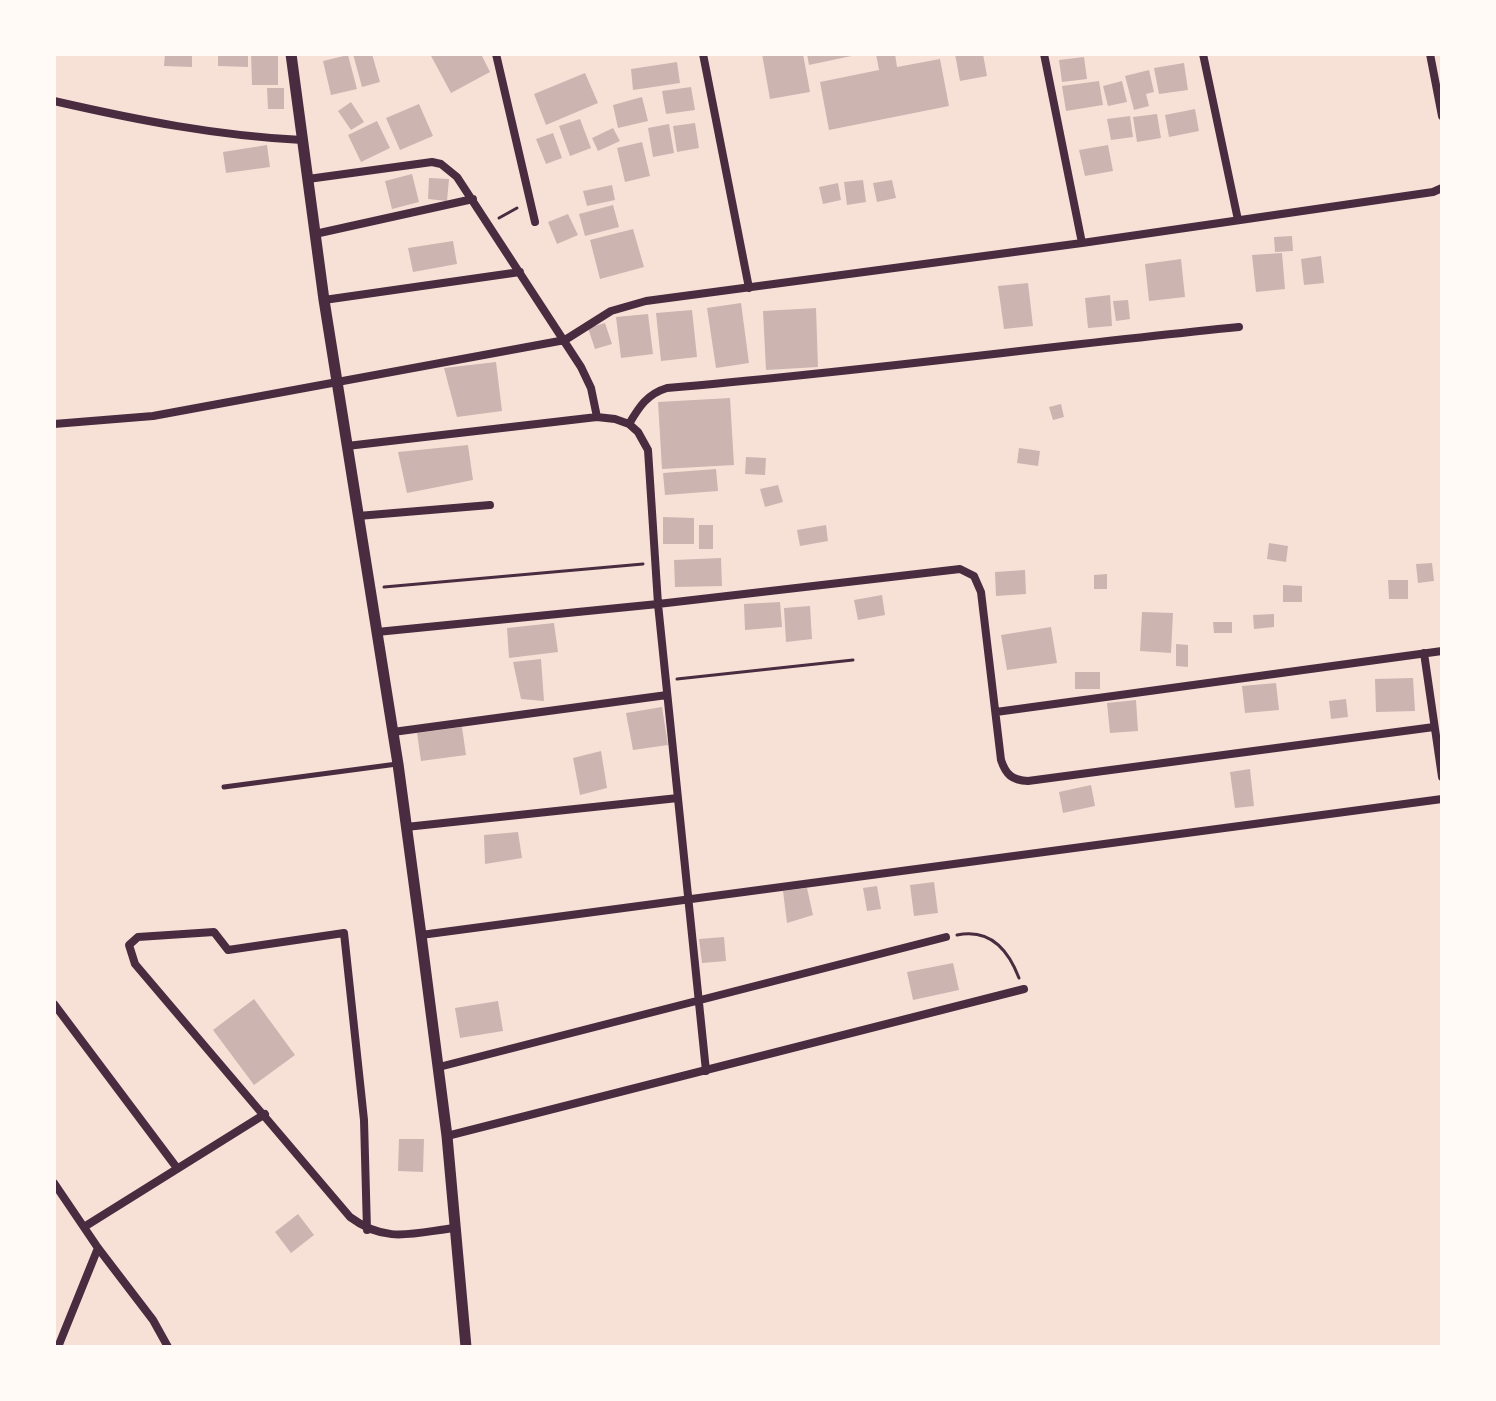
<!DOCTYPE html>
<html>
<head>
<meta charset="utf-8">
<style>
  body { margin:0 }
  #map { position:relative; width:1496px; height:1401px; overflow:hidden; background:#f7e1d7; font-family:"PT Sans Narrow",sans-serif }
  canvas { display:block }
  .frame { position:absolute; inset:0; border:56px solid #fffaf5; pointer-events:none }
</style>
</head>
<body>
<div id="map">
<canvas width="1496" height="1401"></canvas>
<div class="frame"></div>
</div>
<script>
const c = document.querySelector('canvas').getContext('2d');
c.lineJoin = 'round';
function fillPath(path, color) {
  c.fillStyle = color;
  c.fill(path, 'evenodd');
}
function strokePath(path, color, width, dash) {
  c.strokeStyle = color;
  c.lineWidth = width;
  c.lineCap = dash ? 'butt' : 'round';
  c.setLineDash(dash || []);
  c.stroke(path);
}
const building = new Path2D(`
  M165,54H192V67L164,66Z
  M218,54H248V67L218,66Z
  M251,54H278V85H252Z
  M353,54H372L380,82L362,87Z
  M430,54H481L490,72L451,93Z
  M762,54H803L810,92L770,99Z
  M807,54H856V55L809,65Z
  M876,54H895L897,67L940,59L949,106L829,130L820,82L879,70Z
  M955,54H983L987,76L960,81Z
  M348,55L357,89L331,95L323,61Z
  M1084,57L1087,79L1062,82L1059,60Z
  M677,62L680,83L633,90L631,69Z
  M1184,63L1188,90L1159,94L1154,68Z
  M1149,70L1154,92L1146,94L1149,106L1134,110L1125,76Z
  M585,73L598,103L546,125L534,94Z
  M1099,81L1103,105L1066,111L1062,86Z
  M1122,81L1127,102L1108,106L1103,86Z
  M691,87L695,110L666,114L662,91Z
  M267,88H284V109H268Z
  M642,97L648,121L618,128L613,105Z
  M351,102L364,122L351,130L338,111Z
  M419,104L433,136L400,150L386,118Z
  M1195,109L1199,131L1169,137L1165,115Z
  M1157,114L1161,138L1137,142L1133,117Z
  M1130,116L1133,137L1111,140L1107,119Z
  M580,119L591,148L570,156L559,126Z
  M377,121L390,148L361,162L348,135Z
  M695,123L699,148L677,152L673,126Z
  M669,124L674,153L653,157L648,128Z
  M613,128L620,141L598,151L592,138Z
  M553,133L562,158L546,164L536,139Z
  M642,142L650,176L625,182L617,148Z
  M267,145L270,167L226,173L223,152Z
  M1108,145L1113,171L1085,176L1079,150Z
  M412,174L419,202L392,209L385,181Z
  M429,178L449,179L447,201L428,199Z
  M863,180L866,202L847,205L844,182Z
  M892,180L896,198L877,202L873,183Z
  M838,183L841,200L823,204L819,187Z
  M612,185L615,200L587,206L583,191Z
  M613,205L619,227L585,236L579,214Z
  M568,214L578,235L557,244L548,222Z
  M633,229L644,267L600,279L590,240Z
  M1292,236L1293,251L1275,252L1274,237Z
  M453,241L457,264L413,272L408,248Z
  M1282,253L1285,289L1256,292L1252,255Z
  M1321,256L1324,283L1304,285L1301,259Z
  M1181,259L1185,297L1149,301L1145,264Z
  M1028,283L1033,326L1004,329L998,286Z
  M1110,295L1112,326L1088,328L1085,298Z
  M1128,300L1130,319L1116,321L1113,301Z
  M741,303L749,363L716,368L707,308Z
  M816,308L818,367L766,370L763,311Z
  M692,310L697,357L661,361L656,313Z
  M648,314L653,354L621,358L616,317Z
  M605,323L612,344L595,349L588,328Z
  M496,362L502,411L457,417L444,368Z
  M730,398L734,465L662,469L658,402Z
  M1061,404L1064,417L1053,420L1049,407Z
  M468,445L473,480L407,493L398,452Z
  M1019,448L1040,451L1038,466L1017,463Z
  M746,457L766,458L765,475L745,474Z
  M716,469L718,491L665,495L663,473Z
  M778,485L783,502L765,507L760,489Z
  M663,517L694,518V544H663Z
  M699,525H713V549H699Z
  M826,525L828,541L800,546L797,530Z
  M1269,543L1288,546L1286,562L1267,559Z
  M721,558L722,586L675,587L674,560Z
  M1432,563L1434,581L1418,583L1416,564Z
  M1025,570L1026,594L996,596L995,572Z
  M1107,574V589H1094V575Z
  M1388,580H1408V599H1389Z
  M1283,585L1302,586V602H1283Z
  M882,595L885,615L858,620L854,600Z
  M780,602L782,627L745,630L744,604Z
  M810,606L812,639L786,642L784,608Z
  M1142,612L1173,613L1171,653L1140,651Z
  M1274,614V627L1254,629L1253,615Z
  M1213,622H1232V633H1214Z
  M554,623L558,652L509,658L507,628Z
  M1051,627L1057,663L1007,670L1001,635Z
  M1176,644L1188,645V667L1176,666Z
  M541,659L544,701L521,699L513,662Z
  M1075,672H1100V689H1075Z
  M1413,678L1415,711L1376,712L1375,679Z
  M1276,683L1279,710L1245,713L1242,686Z
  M1346,699L1348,717L1331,719L1329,701Z
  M1136,700L1138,731L1110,733L1107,703Z
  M662,707L668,745L633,750L626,713Z
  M462,727L466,755L421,761L417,733Z
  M601,751L607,788L580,795L573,758Z
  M1250,769L1254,806L1235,808L1230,772Z
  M1091,785L1095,806L1063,813L1059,792Z
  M518,832L522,858L485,864L484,835Z
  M934,882L938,913L914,916L910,885Z
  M877,886L881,909L867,911L863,888Z
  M807,888L813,915L787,923L783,891Z
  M724,937L726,961L702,963L699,939Z
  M953,963L959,990L913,1000L907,972Z
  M254,999L295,1055L254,1085L213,1030Z
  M498,1001L503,1031L460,1038L455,1008Z
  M399,1139H424L423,1172L398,1171Z
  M298,1214L314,1235L291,1253L275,1232Z`);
const path = new Path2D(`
  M499,218L517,208
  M384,587L643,564
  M677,679L853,660
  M957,935C990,928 1008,949 1019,978`);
const service = new Path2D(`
  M224,787L397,764`);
const minor = new Path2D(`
  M496,54L535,222
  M703,54L749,288
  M1044,54L1082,243
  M1203,54L1238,220
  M1430,54L1442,116
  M54,101C137,120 218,136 302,140
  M308,179L432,162L441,164L457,177L581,367L591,388L597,417
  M315,234L473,199
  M324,300L520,272
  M54,424L153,416L565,340L611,311L646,301L1082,243L1433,192L1442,188
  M629,424C639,407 647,394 667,388C858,372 1048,346 1239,327
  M347,446L597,417L615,419L629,424L638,432L648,450L658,604L706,1071
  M358,516L490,505
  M377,632L658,604L960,569L974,576L981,592L1001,760C1006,775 1012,780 1028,781L1434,727
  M1424,653L1442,777
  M996,712L1442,651
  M393,732L667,695
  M406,827L678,798
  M421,935L1442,799
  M54,1004L177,1168
  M439,1067L946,937
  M447,1136L1024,989
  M54,1183L98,1248L153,1320L168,1347
  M84,1227L265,1114
  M367,1230L364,1120L344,933L228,950L214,932L138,937L129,945L135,964L350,1217C386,1244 413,1233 454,1228
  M58,1347L98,1248`);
const tertiary = new Path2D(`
  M291,54L324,300L398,764L421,935L447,1136L466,1347`);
fillPath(building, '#ccb4b1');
strokePath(path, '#4a2c40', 3);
strokePath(service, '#4a2c40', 5);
strokePath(minor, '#4a2c40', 8);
strokePath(tertiary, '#4a2c40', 11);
</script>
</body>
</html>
